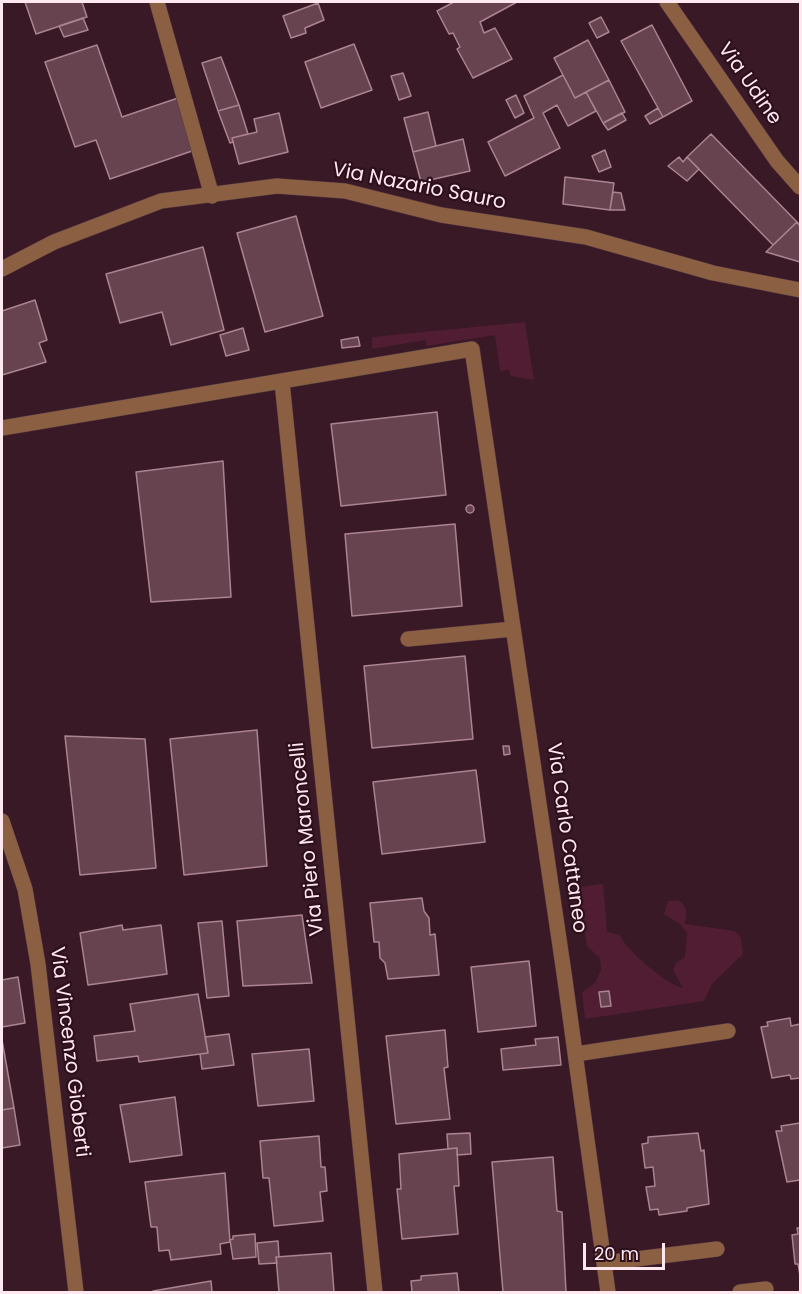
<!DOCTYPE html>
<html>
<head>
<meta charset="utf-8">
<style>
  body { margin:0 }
  #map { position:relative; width:802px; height:1294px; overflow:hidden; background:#391926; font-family:Poppins,sans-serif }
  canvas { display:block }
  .frame { position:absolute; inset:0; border:3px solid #ffe8f0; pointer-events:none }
  .scale { position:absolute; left:583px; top:1243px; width:82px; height:27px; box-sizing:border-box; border:3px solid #ffe8f0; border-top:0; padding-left:8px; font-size:18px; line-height:21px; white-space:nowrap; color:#ffe8f0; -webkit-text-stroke:4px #2e101c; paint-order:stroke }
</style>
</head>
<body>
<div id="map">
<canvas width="802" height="1294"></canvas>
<div class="frame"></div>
<div class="scale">20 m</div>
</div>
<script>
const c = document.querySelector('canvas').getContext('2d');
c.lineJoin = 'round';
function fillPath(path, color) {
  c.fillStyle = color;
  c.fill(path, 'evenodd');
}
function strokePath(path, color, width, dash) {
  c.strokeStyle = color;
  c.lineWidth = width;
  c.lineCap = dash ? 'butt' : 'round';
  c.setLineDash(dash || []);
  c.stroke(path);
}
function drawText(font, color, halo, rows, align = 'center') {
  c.font = font + ' Poppins,sans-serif';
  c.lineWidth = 4.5;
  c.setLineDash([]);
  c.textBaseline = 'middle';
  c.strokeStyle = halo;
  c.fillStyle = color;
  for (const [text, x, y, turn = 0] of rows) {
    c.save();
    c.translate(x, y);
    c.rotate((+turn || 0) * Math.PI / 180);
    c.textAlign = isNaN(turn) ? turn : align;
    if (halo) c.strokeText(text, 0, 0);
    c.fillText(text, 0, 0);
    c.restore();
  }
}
const green = new Path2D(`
  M525,322L534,380L511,376L509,370L500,371L495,335L427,346L425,340L372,349V337Z
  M603,884L607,932L620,935C624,948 668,986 683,988L673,970L676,963L685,957L687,933L680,924L664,914L668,901L678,900C688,908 687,912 685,924L735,931L741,938L743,954L712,984L704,1001L585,1019L582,992L595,983L601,970L600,958L587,946L578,887ZM609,991L611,1006L601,1007L599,993Z`);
const building = new Path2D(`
  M25,2H82L87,17L36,34Z
  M454,2H517L480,22L484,33L495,28L512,59L473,78L457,49L460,47L453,33L449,34L437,11Z
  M318,3L324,20L305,28L306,33L291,38L283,16Z
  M601,17L609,32L597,38L589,23Z
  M83,18L88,30L64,37L59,26Z
  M652,25L692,101L663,117L621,41Z
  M588,40L609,80L575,98L554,58Z
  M354,44L372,90L321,108L305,62Z
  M97,45L122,117L178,98L195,150L110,179L96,140L75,147L45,62Z
  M221,57L239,105L218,111L202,63Z
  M403,73L411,96L399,100L391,76Z
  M563,75L575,98L586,92L596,111L568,126L557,105L543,113L560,148L505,176L488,142L534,118L524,96Z
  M609,80L625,112L603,123L586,92Z
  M516,95L524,113L515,118L506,100Z
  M239,105L248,134L232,138L233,142L230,143L218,111Z
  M658,108L663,117L650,124L645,116Z
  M428,112L436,146L413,152L404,118Z
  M279,113L288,152L239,164L232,138L257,132L254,119Z
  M622,113L626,120L608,130L603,123Z
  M711,134L797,222L773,245L687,157Z
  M463,139L470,171L421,182L413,152Z
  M605,150L611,167L599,172L592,156Z
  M679,157L683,162L687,157L699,169L687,181L668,166Z
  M565,177L614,183L610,210L563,204Z
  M613,192L621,193L625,210H610Z
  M296,216L323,316L265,332L237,233Z
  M797,222L800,226V262L766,252Z
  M203,247L224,330L171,345L162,312L120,323L106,274Z
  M35,300L47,340L39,343L46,362L2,375V311Z
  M243,328L249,350L226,356L220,335Z
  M358,337L360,346L342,348L341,340Z
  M437,412L446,495L341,506L331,424Z
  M223,461L231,597L151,602L136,472Z
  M466 509a4 4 0 1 1 8 0a4 4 0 1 1-8 0Z
  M455,524L462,606L352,616L345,534Z
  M465,656L473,739L372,748L364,666Z
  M257,730L267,866L184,875L170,739Z
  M65,736L145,739L156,868L80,875Z
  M503,746H509L510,754L504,755Z
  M476,770L485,842L382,854L373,782Z
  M422,898L424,911L429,918L430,935L435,934L439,975L388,979L385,963L380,958L379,942H374L370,903Z
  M302,915L312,983L243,986L237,921Z
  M222,921L229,996L207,998L198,923Z
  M122,925L123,930L161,925L167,974L88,985L80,933Z
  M529,961L536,1026L478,1032L471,967Z
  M18,977L25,1023L2,1027V980Z
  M609,991L611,1006L601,1007L599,992Z
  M198,994L208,1053L139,1062L138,1056L97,1061L94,1036L135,1031L130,1004Z
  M790,1018L791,1026L800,1024V1078L791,1079L790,1075L772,1078L761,1027L768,1026L767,1022Z
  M445,1030L448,1067L444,1068L450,1119L396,1124L386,1036Z
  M229,1034L234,1065L202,1069L200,1054L208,1053L205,1037Z
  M558,1037L561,1065L503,1070L501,1049L536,1045L535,1039Z
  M2,1040L14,1108L2,1110Z
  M309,1049L314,1101L258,1106L252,1054Z
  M175,1097L182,1155L130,1162L120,1105Z
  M14,1108L20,1145L2,1148V1110Z
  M800,1123V1180L787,1182L776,1131H782L781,1126Z
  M470,1133L471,1154L457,1155V1148L448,1149L447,1134Z
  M698,1133L701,1151L704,1150L709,1204L687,1208V1211L659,1215L658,1209L650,1210L646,1187L655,1186L653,1167L645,1168L642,1144L648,1143V1137Z
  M319,1136L321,1167H325L327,1191L320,1192L323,1221L274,1226L269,1178H263L260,1141Z
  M457,1148L459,1186H454L458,1234L402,1239L397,1189H401L399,1154Z
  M553,1157L557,1211L562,1212L566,1292H503L492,1162Z
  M225,1173L230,1242L220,1244L221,1254L171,1260L169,1250L159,1251L157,1227H151L145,1182Z
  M797,1228H800V1276L798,1264H795L792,1235L798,1234Z
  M255,1234L256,1257L233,1259L230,1240L233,1239V1236Z
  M278,1241L279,1257H276L277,1263L259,1264L257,1243Z
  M331,1253L334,1292H279L276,1257Z
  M457,1273L459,1292H412L411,1281L421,1280V1276Z
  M211,1281L212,1292H153V1291Z`);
const minor = new Path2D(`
  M157,2L212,196
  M667,2L777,161L800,187
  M2,269L54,242L161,201L277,186L345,191L441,215L586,237L713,273L800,290
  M282,382L375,1292
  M2,428L472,349L564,973L608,1292
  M408,639L513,629
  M2,821L25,889L38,964L76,1292
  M576,1054L728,1031
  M604,1263L717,1249
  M740,1292L766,1289`);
const streetNames = [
  ["Via Udine",749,84,55],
  ["Via Nazario Sauro",419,187,11],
  ["Via Carlo Cattaneo",566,838,82],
  ["Via Piero Maroncelli",308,839,-96],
  ["Via Vincenzo Gioberti",69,1052,83]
];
fillPath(green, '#501d33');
fillPath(building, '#674350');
strokePath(building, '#ab8391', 1.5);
strokePath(minor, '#553642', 16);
strokePath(minor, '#8b6042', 15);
drawText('20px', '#ffe8f0', '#2e101c', streetNames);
</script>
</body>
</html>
